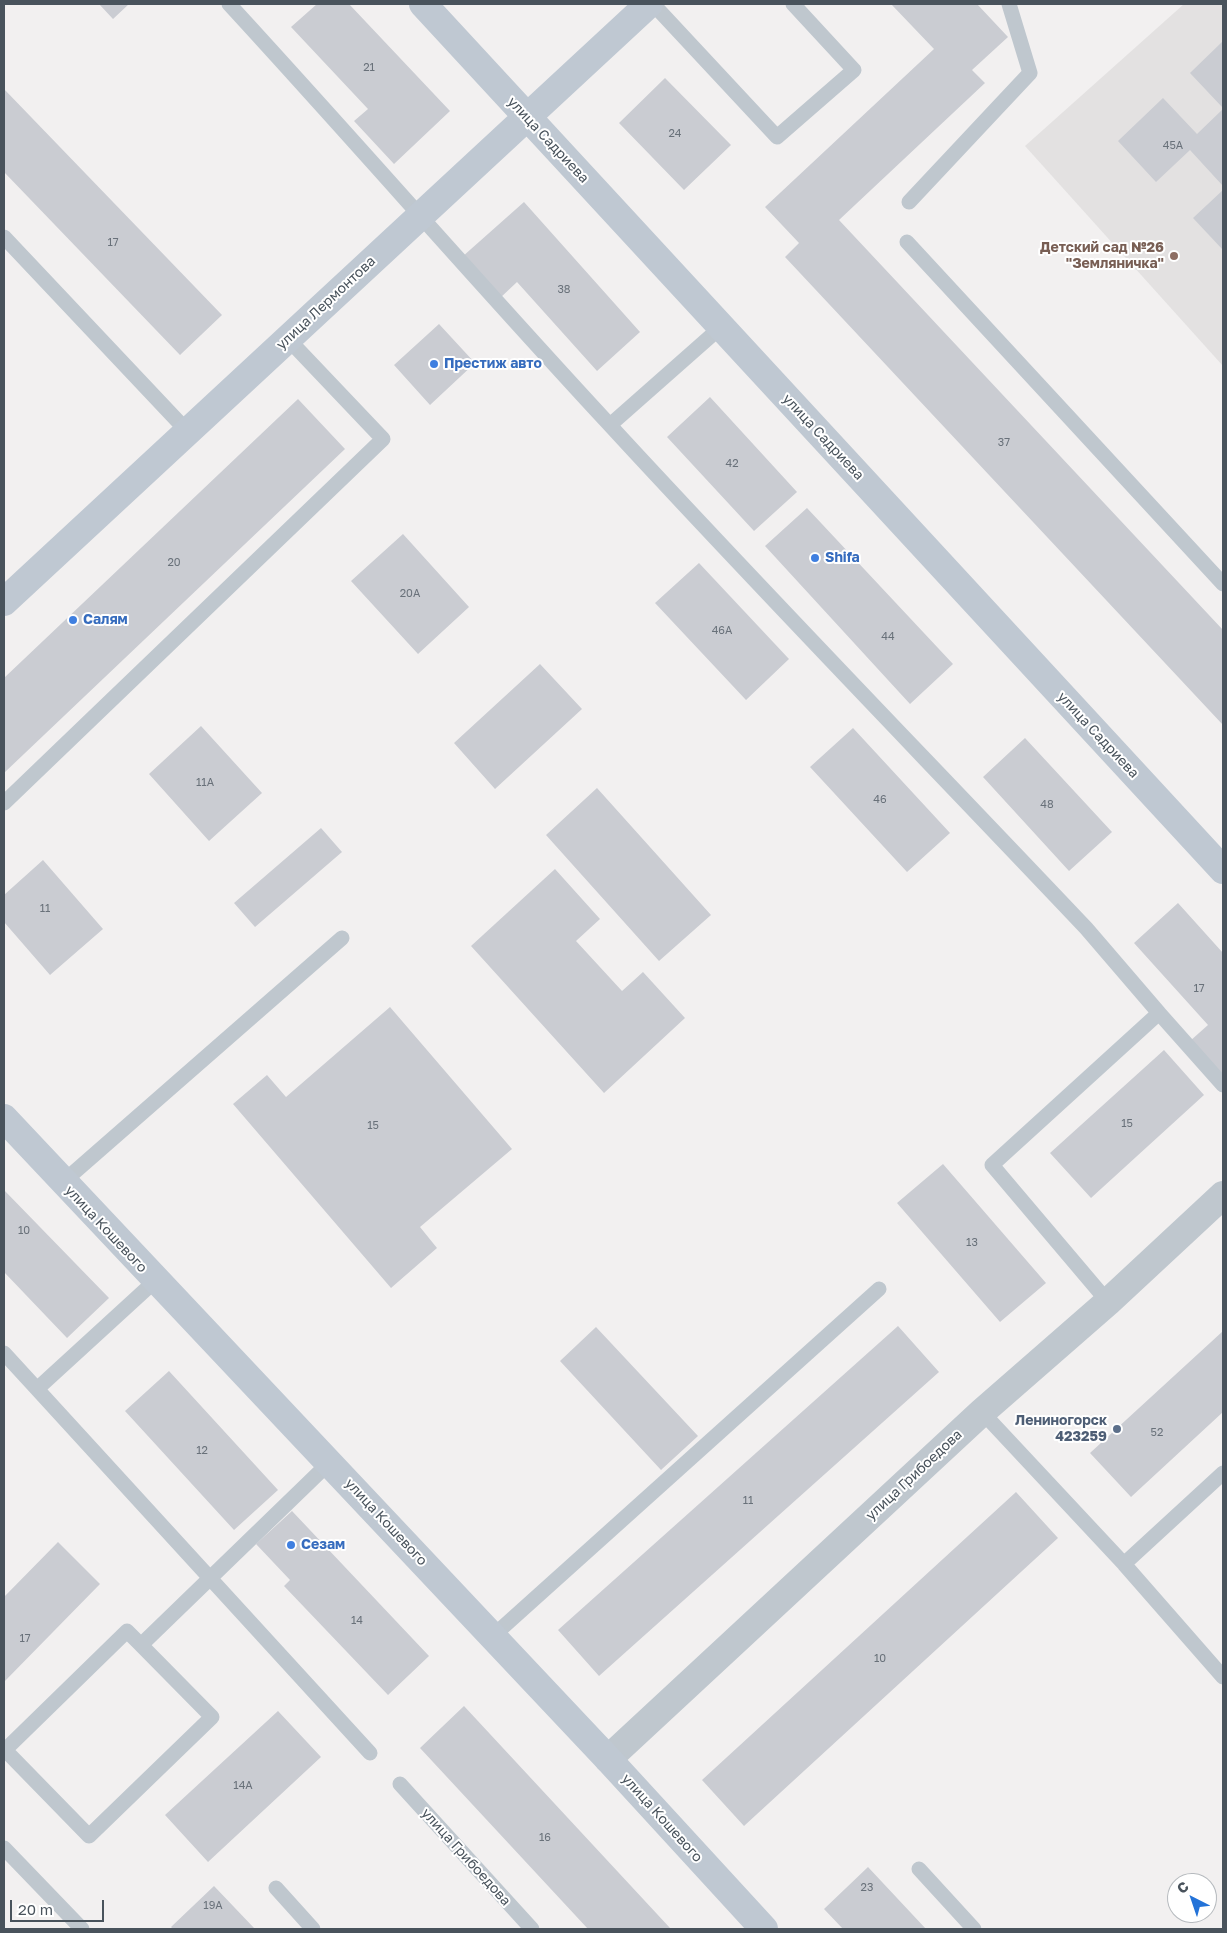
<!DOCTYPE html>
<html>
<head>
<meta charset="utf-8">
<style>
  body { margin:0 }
  #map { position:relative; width:1227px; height:1933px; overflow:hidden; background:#f2f0f0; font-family:"Golos Text",sans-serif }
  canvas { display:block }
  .frame { position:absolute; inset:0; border:5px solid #49535c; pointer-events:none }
  .north { position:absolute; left:1167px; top:1873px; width:50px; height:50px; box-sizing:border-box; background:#fff; border:1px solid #b6babe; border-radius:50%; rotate:319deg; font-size:14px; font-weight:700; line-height:20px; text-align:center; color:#49535c }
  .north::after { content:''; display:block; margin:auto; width:18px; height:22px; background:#2473d8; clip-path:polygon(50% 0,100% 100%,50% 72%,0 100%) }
  .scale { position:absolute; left:10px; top:1900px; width:94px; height:22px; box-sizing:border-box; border:2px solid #49535c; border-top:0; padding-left:6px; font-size:15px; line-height:18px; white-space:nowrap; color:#49535c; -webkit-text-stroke:4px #fff; paint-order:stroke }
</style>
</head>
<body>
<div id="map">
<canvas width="1227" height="1933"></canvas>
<div class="frame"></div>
<div class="north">С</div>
<div class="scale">20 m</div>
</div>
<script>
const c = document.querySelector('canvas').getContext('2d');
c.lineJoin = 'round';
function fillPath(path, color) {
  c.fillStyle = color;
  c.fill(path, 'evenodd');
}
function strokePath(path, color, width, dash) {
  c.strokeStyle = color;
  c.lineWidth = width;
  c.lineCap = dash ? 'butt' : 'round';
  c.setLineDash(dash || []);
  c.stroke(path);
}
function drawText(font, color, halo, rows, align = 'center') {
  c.font = font + ' "Golos Text",sans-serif';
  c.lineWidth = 4;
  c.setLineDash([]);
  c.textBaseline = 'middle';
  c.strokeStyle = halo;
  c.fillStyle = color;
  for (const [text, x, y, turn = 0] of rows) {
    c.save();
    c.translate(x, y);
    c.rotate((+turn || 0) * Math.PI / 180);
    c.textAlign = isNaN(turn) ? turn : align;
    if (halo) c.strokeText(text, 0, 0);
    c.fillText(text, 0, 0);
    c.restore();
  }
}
const education = new Path2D(`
  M1184,4H1223V366L1025,146Z`);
const building = new Path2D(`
  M99,4H129L113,19Z
  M317,4H349L450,111L394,164L354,121L368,109L291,27Z
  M891,4H977L1008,37L972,70L985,83L839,220L1223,630V725L785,257L799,243L765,207L934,49Z
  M1223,41V108L1190,73Z
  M665,78L731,145L684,190L619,123Z
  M4,89L222,315L180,355L4,172Z
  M1163,98L1197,134L1223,109V186L1190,150L1156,182L1118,141Z
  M1223,190V250L1193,218Z
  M524,202L640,332L597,371L517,282L499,299L462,257Z
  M439,324L475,363L430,405L394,365Z
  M710,397L797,492L754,531L667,437Z
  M298,399L345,449L4,773V678Z
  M807,508L953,664L910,704L765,546Z
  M403,534L469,607L418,654L351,581Z
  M699,563L789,659L746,700L655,603Z
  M540,664L582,709L495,789L454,743Z
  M201,726L262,793L209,841L149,774Z
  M853,728L950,833L907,872L810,767Z
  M1025,738L1112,832L1069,871L983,777Z
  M597,788L711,915L659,961L546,835Z
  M321,828L342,852L255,927L234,903Z
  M43,860L103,929L50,975L4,922V895Z
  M555,869L600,919L576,941L622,991L643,972L685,1018L604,1093L471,946Z
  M1178,903L1223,953V1078L1190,1041L1208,1025L1134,943Z
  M390,1007L512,1149L420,1227L437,1248L391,1288L233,1104L267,1075L286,1097Z
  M1164,1050L1204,1095L1091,1198L1050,1153Z
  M943,1164L1046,1283L1000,1322L897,1203Z
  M4,1190L109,1298L67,1338L4,1272Z
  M898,1326L939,1372L599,1676L558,1630Z
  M596,1327L698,1436L661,1470L560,1361Z
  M1223,1331V1412L1131,1497L1090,1453Z
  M169,1371L278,1490L234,1530L125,1411Z
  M1016,1492L1058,1538L744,1826L702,1780Z
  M292,1511L429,1656L388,1695L284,1586L290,1580L256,1544Z
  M58,1542L100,1584L4,1682V1597Z
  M464,1706L670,1928L668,1929H588L420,1748Z
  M278,1711L321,1757L208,1862L165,1815Z
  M868,1867L926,1929H843L824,1909Z
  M214,1886L255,1929H173L171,1927Z`);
const lane = new Path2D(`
  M229,4C356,142 479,284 607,422C764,593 926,759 1086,928L1159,1013
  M653,4L777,137L854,70L793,4
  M909,202L1030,73L1009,4
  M4,237L188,432
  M907,242L1223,584
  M610,425L721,327
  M4,803L383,439L288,339
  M63,1182L342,938
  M1108,1302L992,1165L1159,1013L1223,1085
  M4,1353L37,1389L155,1281
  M37,1389L370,1753
  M982,1412L1124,1564L1223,1677
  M1124,1564L1223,1473
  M493,1636L879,1289
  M141,1645L212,1717L89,1836L5,1750L127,1631L141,1645L330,1462
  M400,1784L532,1929
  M4,1848L82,1929
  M919,1869L974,1929
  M276,1888L313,1929`);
const street = new Path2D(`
  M608,1759L982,1412L1108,1302L1223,1195`);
const secondary = new Path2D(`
  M423,4L1223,870
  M4,602L649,4
  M4,1118L608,1759L764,1929`);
const markers = [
  [1174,256,5,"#8d6e63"],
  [434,364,5,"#3f7fe0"],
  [815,558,5,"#3f7fe0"],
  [73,620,5,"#3f7fe0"],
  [1117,1429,5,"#5c6f8a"],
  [291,1545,5,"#3f7fe0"]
];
const numberNames = [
  ["21",369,68],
  ["24",675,134],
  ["45А",1173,146],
  ["17",113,243],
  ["38",564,290],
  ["37",1004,443],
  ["42",732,464],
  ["20",174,563],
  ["20А",410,594],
  ["46А",722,631],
  ["44",888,637],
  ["11А",205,783],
  ["46",880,800],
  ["48",1047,805],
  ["11",45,909],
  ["17",1199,989],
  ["15",1127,1124],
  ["15",373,1126],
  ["10",24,1231],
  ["13",972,1243],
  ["52",1157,1433],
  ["12",202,1451],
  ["11",748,1501],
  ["14",357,1621],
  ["17",25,1639],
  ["10",880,1659],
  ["14А",243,1786],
  ["16",545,1838],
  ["23",867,1888],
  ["19А",213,1906]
];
const streetNames = [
  ["улица Садриева",548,140,47],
  ["улица Лермонтова",326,303,-43],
  ["улица Садриева",823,437,47],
  ["улица Садриева",1098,735,47],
  ["улица Кошевого",106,1229,47],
  ["улица Грибоедова",914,1475,-43],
  ["улица Кошевого",386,1522,47],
  ["улица Кошевого",662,1818,48],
  ["улица Грибоедова",466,1857,48]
];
const educationNames = [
  ["Детский сад №26",1164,248],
  ["\"Земляничка\"",1164,264]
];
const shopNames = [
  ["Престиж авто",444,364],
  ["Shifa",825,558],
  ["Салям",83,620],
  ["Сезам",301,1545]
];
const serviceNames = [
  ["Лениногорск",1107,1421],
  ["423259",1107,1437]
];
fillPath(education, '#e3e1e1');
fillPath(building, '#caccd2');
strokePath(lane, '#bfc7ce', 15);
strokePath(street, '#bfc7ce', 28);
strokePath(secondary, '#bfc8d2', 28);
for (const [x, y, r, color] of markers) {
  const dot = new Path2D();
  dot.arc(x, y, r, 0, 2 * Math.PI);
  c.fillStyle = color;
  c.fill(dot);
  strokePath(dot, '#fff', 2);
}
drawText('11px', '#69717a', null, numberNames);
drawText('14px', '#49535c', '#fff', streetNames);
drawText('bold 14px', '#785e54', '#fff', educationNames, 'right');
drawText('bold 14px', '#366cbe', '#fff', shopNames, 'left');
drawText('bold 14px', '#4e5e75', '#fff', serviceNames, 'right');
</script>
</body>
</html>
